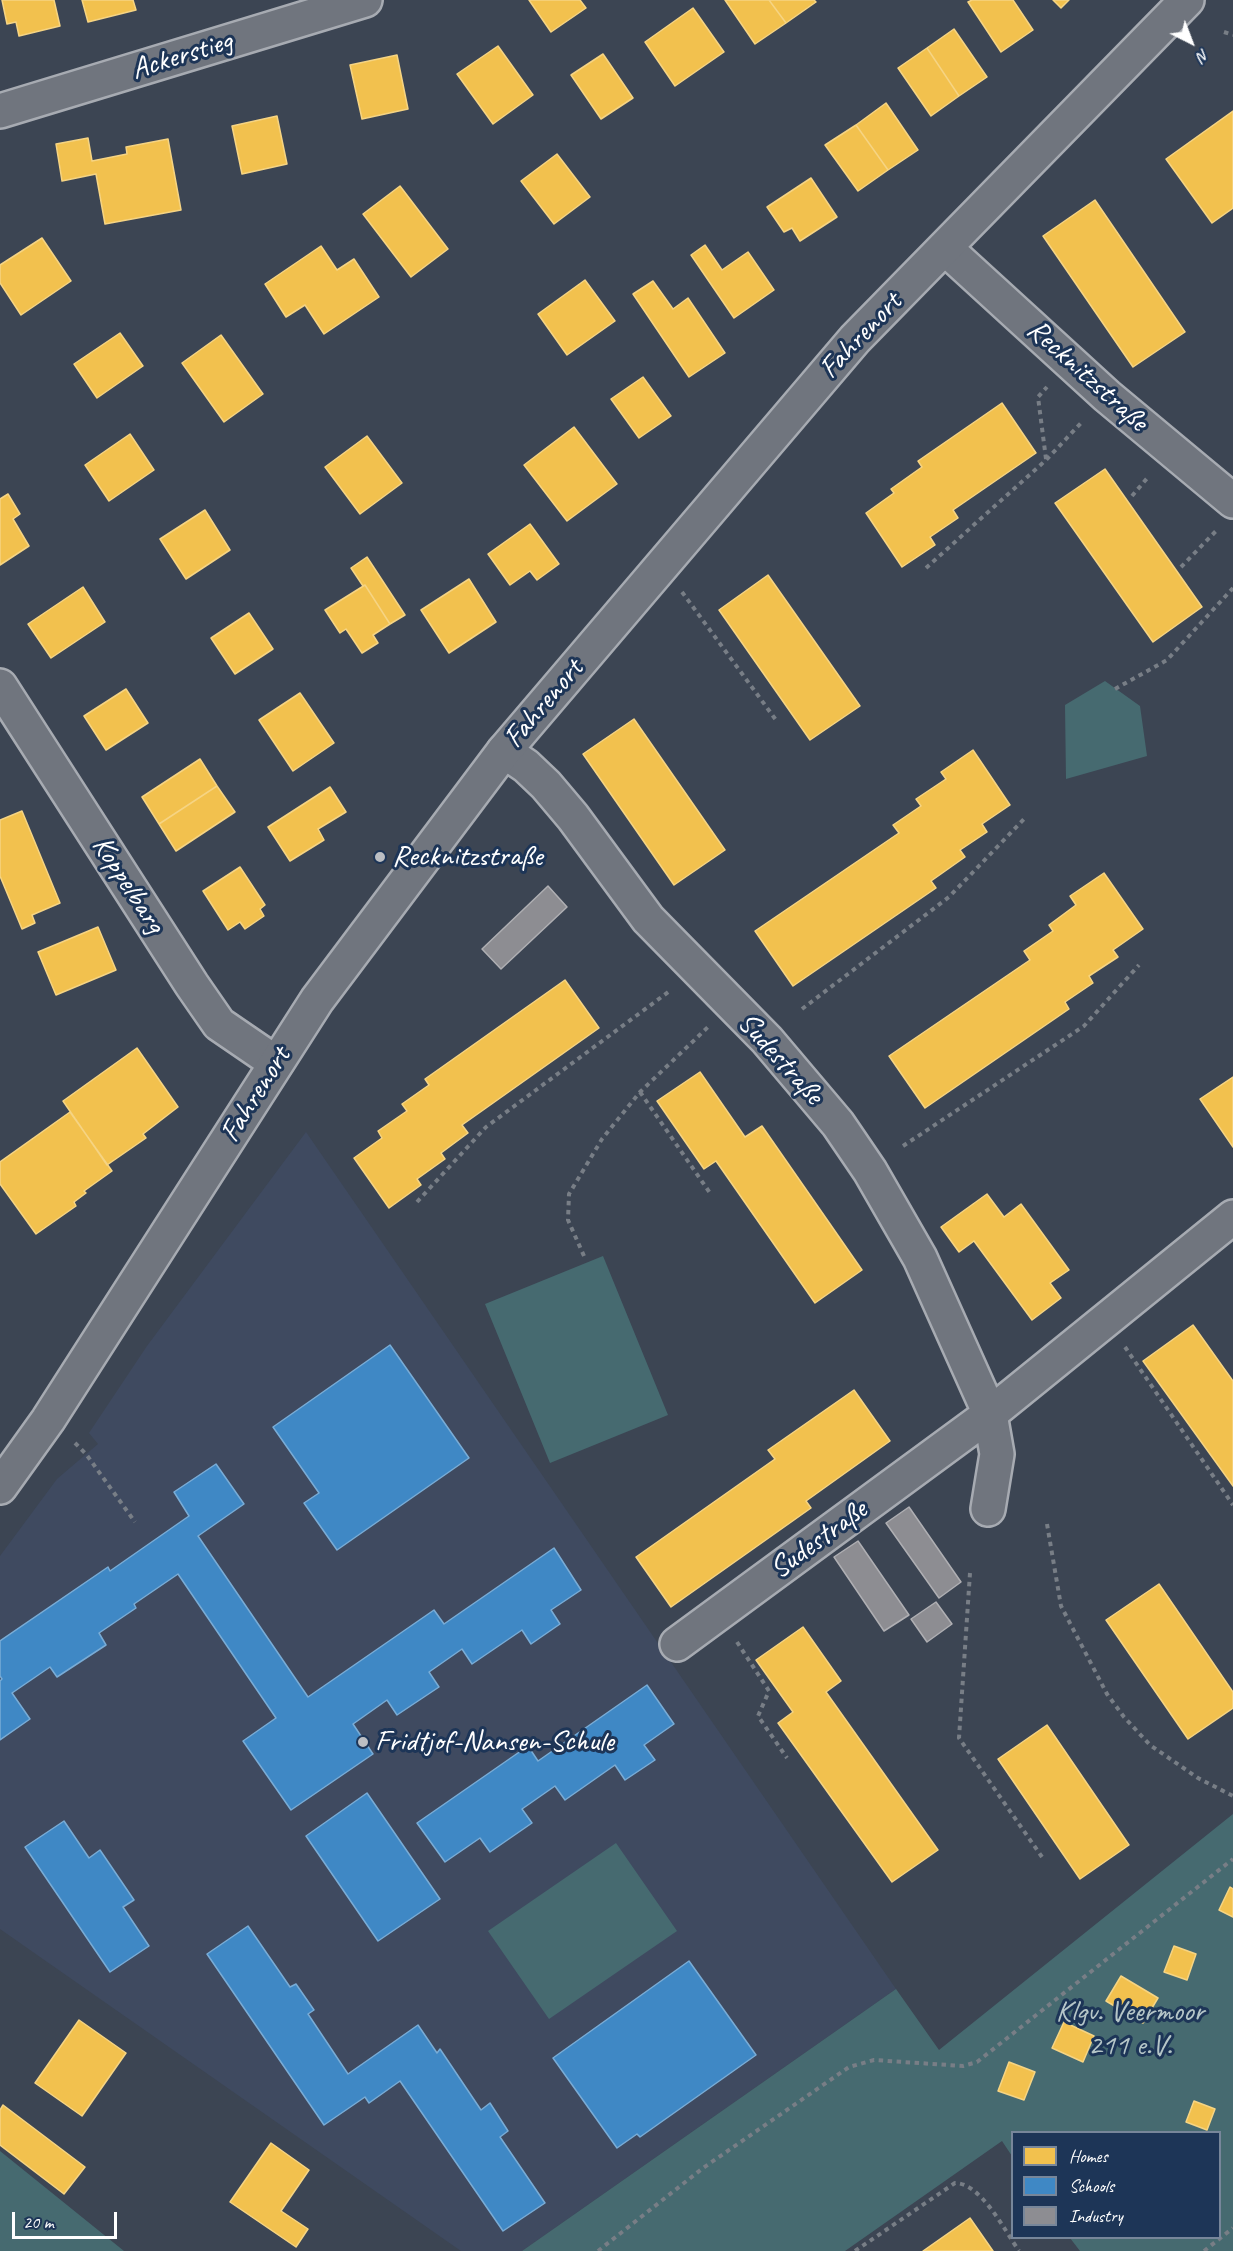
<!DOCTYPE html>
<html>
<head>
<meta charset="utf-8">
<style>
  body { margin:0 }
  #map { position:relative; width:1233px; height:2251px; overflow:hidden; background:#3c4553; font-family:Caveat,sans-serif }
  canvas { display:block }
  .legend { position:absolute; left:1011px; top:2131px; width:210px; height:108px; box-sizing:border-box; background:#1d3557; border:2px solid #77869a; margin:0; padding:8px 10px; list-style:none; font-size:18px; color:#fff }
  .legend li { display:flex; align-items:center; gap:12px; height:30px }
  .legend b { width:30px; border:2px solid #77869a }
  .north { position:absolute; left:1161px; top:12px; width:60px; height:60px; -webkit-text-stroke:4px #1d3557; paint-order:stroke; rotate:138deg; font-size:16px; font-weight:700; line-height:24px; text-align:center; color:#fff }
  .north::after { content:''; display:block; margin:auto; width:21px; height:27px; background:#fff; clip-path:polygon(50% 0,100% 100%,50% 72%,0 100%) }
  .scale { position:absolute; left:12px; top:2212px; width:105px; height:27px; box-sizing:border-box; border:3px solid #fff; border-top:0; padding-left:8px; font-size:18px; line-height:21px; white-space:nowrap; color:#fff; -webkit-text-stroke:4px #1d3557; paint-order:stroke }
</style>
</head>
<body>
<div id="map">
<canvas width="1233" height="2251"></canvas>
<ul class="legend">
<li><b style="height:16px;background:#f2c14e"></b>Homes</li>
<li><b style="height:16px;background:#3f88c5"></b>Schools</li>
<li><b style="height:16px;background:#8d8d92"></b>Industry</li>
</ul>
<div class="north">N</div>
<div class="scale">20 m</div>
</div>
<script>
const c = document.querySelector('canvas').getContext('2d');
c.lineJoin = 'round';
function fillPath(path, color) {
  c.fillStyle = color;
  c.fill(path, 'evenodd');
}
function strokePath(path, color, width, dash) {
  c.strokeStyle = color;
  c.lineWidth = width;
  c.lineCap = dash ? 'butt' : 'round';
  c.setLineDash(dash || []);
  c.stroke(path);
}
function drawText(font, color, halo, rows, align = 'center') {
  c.font = font + ' Caveat,sans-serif';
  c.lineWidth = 6;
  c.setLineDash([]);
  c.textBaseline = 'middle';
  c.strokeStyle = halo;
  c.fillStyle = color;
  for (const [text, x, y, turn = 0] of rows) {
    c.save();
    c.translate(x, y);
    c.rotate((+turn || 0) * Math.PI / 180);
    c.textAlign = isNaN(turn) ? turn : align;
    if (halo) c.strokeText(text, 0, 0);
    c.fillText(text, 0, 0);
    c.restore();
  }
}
const built = new Path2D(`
  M306,1132L896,1989L522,2251H461L0,1929V1556L57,1479L98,1444L89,1433L147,1346Z`);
const green = new Path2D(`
  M1105,681L1140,706L1147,756L1066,779L1065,705Z
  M603,1256L668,1415L550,1463L485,1304Z
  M1233,1814V2251H1080L1070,2238H1220V2132H1012V2156L1002,2141L845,2251H522L896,1989L939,2050Z
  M616,1843L677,1931L549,2019L488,1931Z
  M0,2151L124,2251H0Z`);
const homes = new Path2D(`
  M2,0H54L60,26L19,36L16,22L7,24Z
  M82,0H133L136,10L88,22Z
  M529,0H580L586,8L551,32Z
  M725,0H769L786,23L755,44Z
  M769,0H814L816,2L786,23Z
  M972,0H1013L1033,30L1001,52L968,2Z
  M1053,0H1069L1061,8Z
  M693,8L724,52L675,86L645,42Z
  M954,29L987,77L959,96L927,48Z
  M498,46L533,95L493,124L457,74Z
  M927,48L959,96L931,116L898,68Z
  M603,54L633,98L601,119L571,75Z
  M397,55L408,109L362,119L350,65Z
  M886,103L918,150L888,170L856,125Z
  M1233,111V208L1212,223L1166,159Z
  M277,116L287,164L242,174L232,126Z
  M856,125L888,170L858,191L825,145Z
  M88,138L92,161L127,154L126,147L168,139L181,210L105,224L96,174L62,181L56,144Z
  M557,154L590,197L554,224L521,181Z
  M811,178L837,217L800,241L792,228L784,232L767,207Z
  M400,186L448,249L411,277L363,214Z
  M1095,200L1185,332L1133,367L1043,236Z
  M42,238L71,281L21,315L0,283V265Z
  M705,245L722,270L748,252L774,290L734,318L691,255Z
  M321,246L337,270L354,259L379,297L324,334L305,305L286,317L265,284Z
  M585,280L615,321L567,355L538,314Z
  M653,281L673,309L688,298L725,353L689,377L633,294Z
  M120,333L143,366L97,398L74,364Z
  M221,335L263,394L224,422L182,363Z
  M643,377L671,416L639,438L611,399Z
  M1002,403L1036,453L953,510L958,518L930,537L935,545L902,567L866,513L894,493L891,489L922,467L918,461Z
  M574,427L617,484L567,521L524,465Z
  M130,434L154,470L109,501L85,465Z
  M367,436L402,483L360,514L325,467Z
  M1105,469L1202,607L1153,642L1055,503Z
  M8,494L20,514L13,519L29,546L0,565V499Z
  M205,510L230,550L186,579L160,539Z
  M530,524L559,564L537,580L530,571L510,585L488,554Z
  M367,557L405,615L390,624L365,585L363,586L351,568Z
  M768,575L860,706L810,740L719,610Z
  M469,579L496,622L449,653L421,610Z
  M365,585L390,624L373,635L378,643L362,653L346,629L340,633L325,610Z
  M83,587L105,622L51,658L28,624Z
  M249,613L273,649L235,674L211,638Z
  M126,689L148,723L106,750L84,716Z
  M300,693L334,743L293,771L259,720Z
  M634,719L725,850L674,885L583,754Z
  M973,750L1010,805L982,824L987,832L960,850L965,857L931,881L936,888L793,986L755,931L899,833L893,825L921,806L916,799L946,779L941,772Z
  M200,759L217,786L159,824L142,797Z
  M217,786L235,812L176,851L159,824Z
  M330,787L346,812L318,829L324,840L290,861L268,827Z
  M22,811L60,903L32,915L35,923L22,929L0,876V820Z
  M240,867L265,905L260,909L264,916L245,929L240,922L228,930L203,891Z
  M1104,873L1143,929L1113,950L1118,957L1089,976L1093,983L1065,1002L1069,1009L925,1108L889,1056L1030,960L1024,951L1053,931L1049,925L1076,905L1070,896Z
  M98,927L116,970L56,995L38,952Z
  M565,980L599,1028L462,1125L468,1133L441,1153L445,1159L417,1179L421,1185L389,1208L354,1158L382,1138L378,1131L407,1111L402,1104L429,1085L425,1079Z
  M137,1048L178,1107L143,1134L146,1138L107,1165L63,1101Z
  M700,1072L745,1137L762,1126L862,1270L815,1303L716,1161L704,1169L657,1101Z
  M1233,1077V1147L1200,1099Z
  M70,1112L112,1171L84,1191L86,1193L74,1202L76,1206L36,1234L0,1184V1162Z
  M987,1194L1004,1217L1021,1204L1069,1270L1050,1283L1061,1298L1032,1320L974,1241L959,1252L941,1227Z
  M1193,1325L1233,1381V1486L1143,1361Z
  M854,1390L890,1441L806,1501L811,1508L671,1607L636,1557L775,1459L768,1450Z
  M1159,1584L1233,1692V1708L1188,1739L1106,1620Z
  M803,1627L841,1681L826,1692L938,1850L892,1882L778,1723L793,1712L756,1660Z
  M1047,1725L1129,1845L1080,1879L998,1759Z
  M1230,1887L1233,1889V1917L1219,1910Z
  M1174,1946L1196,1954L1187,1980L1164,1972Z
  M1121,1976L1158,1998L1143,2023L1106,2001Z
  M79,2020L126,2053L82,2116L35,2083Z
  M1064,2022L1094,2036L1083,2062L1052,2048Z
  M1009,2062L1035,2072L1024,2100L998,2091Z
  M1194,2101L1215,2109L1207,2130L1186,2122Z
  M3,2105L85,2167L64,2194L0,2145V2110Z
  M271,2143L309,2170L281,2211L308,2229L296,2247L230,2202Z
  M970,2218L993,2251H923Z`);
const schools = new Path2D(`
  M390,1345L469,1458L337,1550L304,1503L319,1493L273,1427Z
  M216,1464L244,1504L198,1536L308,1697L434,1610L444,1624L554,1548L581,1590L551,1610L560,1624L531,1644L522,1630L472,1664L462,1649L429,1672L439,1687L397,1715L387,1700L353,1724L373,1754L291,1810L243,1741L276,1718L178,1574L134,1604L136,1608L99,1633L106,1645L57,1677L50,1667L12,1693L30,1719L0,1740V1681L2,1679L0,1676V1641L108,1567L110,1571L189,1516L174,1492Z
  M647,1685L674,1724L644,1745L655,1760L625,1780L615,1765L565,1800L555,1786L522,1809L532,1823L490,1852L480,1838L445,1862L417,1823L528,1746L538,1761Z
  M367,1793L440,1899L378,1941L306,1836Z
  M64,1821L89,1858L100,1850L134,1900L123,1907L149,1946L110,1972L25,1847Z
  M248,1926L290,1987L296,1984L314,2010L308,2014L348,2074L418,2025L437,2053L440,2049L481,2110L490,2103L508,2131L500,2137L545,2203L503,2231L400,2081L369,2103L365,2097L324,2125L207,1954Z
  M689,1961L756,2055L640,2137L637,2134L617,2148L553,2058Z`);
const industry = new Path2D(`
  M548,886L567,907L501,969L482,949Z
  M909,1507L961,1582L939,1598L886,1523Z
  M858,1541L909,1615L884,1631L834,1557Z
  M936,1602L952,1624L927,1642L911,1619Z`);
const path = new Path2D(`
  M1224,32L1233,35
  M1046,459L1038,397L1047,387
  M1132,496L1149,476
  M1181,567L1216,531
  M926,568L1046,460L1083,421
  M682,592L776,720
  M1115,689L1167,660L1233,588
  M802,1009L949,897L1025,818
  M640,1092L710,1193
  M903,1146L1084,1026L1139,965
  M417,1202L486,1127L671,990
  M584,1256L568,1220L569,1194L602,1139L640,1092L708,1027
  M1125,1347L1233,1505
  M75,1443L86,1454L135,1522
  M1047,1524L1061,1606L1107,1694L1124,1717L1150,1745L1198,1778L1233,1796
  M970,1573L959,1738L1042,1857
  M737,1642L769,1691L758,1716L787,1758
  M598,2251L703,2168L849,2067L874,2060L963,2066L977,2062L1233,1859
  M855,2251L955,2183C981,2183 1005,2231 1019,2251
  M1204,2251L1233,2228`);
const street = new Path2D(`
  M0,111L365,0
  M945,248L1107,396L1233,501
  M0,686L192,985L219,1024L276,1063
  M504,751L526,766L546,785L573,817L648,919L767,1040L838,1124L870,1171L920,1258L990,1414L997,1454L988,1509
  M677,1644L990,1414L1233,1217`);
const secondary = new Path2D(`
  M0,1487L48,1420L317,1000L504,751L855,339L1187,0`);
const markers = [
  [380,857,6,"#bbbec3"],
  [363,1742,6,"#bbbec3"]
];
const streetNames = [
  ["Ackerstieg",182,56,-17],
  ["Fahrenort",861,336,-47],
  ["Recknitzstraße",1087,376,42],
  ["Fahrenort",544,704,-50],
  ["Koppelbarg",128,885,57],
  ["Sudestraße",780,1059,48],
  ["Fahrenort",256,1095,-58],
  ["Sudestraße",819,1540,-36]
];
const poiNames = [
  ["Recknitzstraße",392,857],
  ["Fridtjof-Nansen-Schule",375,1742]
];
const parkNames = [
  ["Klgv. Veermoor",1130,2012],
  ["211 e.V.",1130,2046]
];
fillPath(built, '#3f4a60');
fillPath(green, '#466a70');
fillPath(homes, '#f2c14e');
strokePath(homes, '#f6d483', 1.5);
fillPath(schools, '#3f88c5');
strokePath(schools, '#79acd6', 1.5);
fillPath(industry, '#8d8d92');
strokePath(industry, '#afafb3', 1.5);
strokePath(street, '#a7abb2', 38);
strokePath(secondary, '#a7abb2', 38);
strokePath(path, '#787e86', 4, [4.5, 4.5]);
strokePath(street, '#70757e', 33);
strokePath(secondary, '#70757e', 33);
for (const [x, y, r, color] of markers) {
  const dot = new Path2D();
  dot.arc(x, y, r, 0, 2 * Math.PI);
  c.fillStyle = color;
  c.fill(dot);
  strokePath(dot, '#1d3557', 2);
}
drawText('30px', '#fff', '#1d3557', streetNames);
drawText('30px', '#fff', '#1d3557', poiNames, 'left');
drawText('30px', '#b6c6c8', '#1d3557', parkNames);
</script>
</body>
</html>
